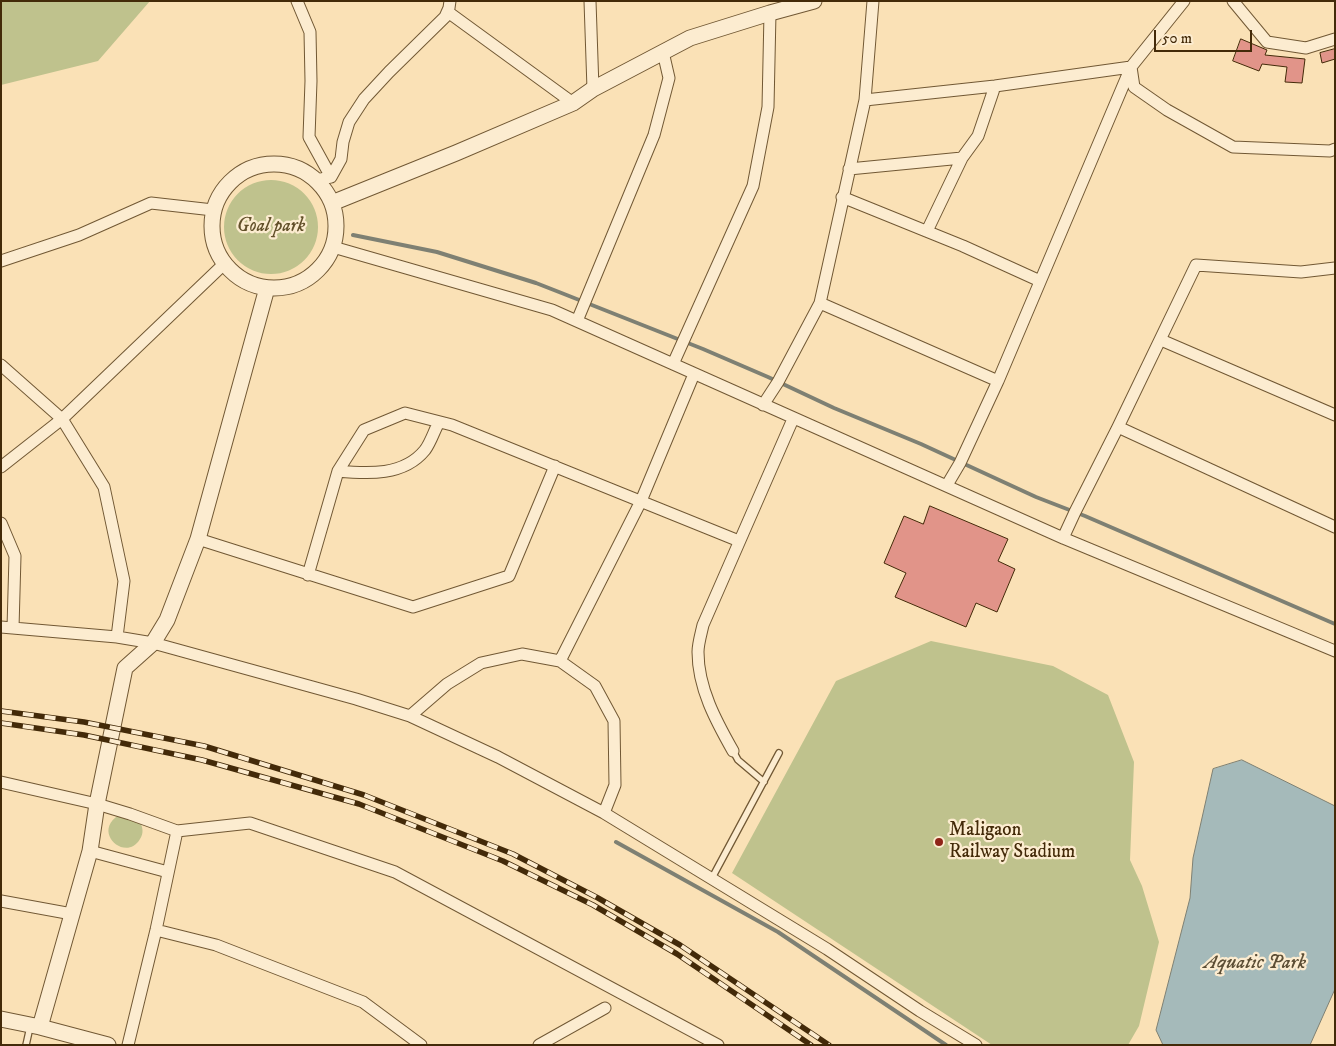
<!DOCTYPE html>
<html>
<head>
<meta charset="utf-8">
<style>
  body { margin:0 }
  #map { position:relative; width:1336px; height:1046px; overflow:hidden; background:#fae1b6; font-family:"IM FELL DW Pica",serif }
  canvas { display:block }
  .frame { position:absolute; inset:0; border:2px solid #432a09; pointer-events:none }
  .scale { position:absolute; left:1154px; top:30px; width:98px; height:22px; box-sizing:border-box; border:2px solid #432a09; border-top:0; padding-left:6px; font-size:15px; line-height:18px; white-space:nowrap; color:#432a09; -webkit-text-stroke:4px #fcecd0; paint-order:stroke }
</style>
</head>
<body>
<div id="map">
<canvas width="1336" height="1046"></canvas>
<div class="frame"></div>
<div class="scale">50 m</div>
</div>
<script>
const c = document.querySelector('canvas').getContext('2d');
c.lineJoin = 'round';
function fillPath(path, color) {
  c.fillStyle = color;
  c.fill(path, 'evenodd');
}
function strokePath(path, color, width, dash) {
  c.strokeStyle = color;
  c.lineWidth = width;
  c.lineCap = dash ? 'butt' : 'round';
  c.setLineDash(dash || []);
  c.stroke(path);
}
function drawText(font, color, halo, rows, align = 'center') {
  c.font = font + ' "IM FELL DW Pica",serif';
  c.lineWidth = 4.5;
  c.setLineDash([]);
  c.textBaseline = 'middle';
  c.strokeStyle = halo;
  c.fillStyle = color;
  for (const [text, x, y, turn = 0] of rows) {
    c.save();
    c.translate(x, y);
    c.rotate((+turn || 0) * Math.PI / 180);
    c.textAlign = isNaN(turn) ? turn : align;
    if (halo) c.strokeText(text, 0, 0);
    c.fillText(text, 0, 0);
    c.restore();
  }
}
const green = new Path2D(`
  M1,1H150L98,61L1,85Z
  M224 227a47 47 0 1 1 94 0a47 47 0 1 1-94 0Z
  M931,641L1053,666L1108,695L1134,762L1130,860L1142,886L1159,942L1139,1026L1128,1045H992L732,873L836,681Z
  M119,815L139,820C143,827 144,833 140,839C126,863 91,832 119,815Z`);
const water = new Path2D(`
  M1242,760L1335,806V989L1310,1045H1163L1156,1030L1190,898L1193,858L1213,769Z`);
const stream = new Path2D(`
  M353,235L437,252L536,283L559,292L703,349L768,377L834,408L921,444L1036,497L1085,516L1335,624
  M616,842L778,932L946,1045`);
const building = new Path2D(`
  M1241,39L1267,50L1265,55L1305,59L1302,83L1285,82L1287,67L1262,64L1259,71L1233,61Z
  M1335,49V59L1322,63L1320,53Z
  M930,506L1008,539L998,561L1015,569L997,612L976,603L966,627L895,597L906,573L884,563L904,516L923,524Z`);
const service = new Path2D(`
  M733,751L738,760L764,782
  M712,878L779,753
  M26,1045L30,1027`);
const minor = new Path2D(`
  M297,1L310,32L311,81L309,137L331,177L316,180
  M590,1L593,89
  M1233,1L1267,42L1306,48L1335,39
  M448,12L573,103
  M865,100L995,86L1131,67L1134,87L1167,110L1233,147L1330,151L1335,149
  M849,169L962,158L978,136L995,86
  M331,177L341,159L343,142L349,122L364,99L389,72L445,17L449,8L450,1
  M842,197L963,246L1040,281
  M927,231L962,158
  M333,247L552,310L1063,538L1335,651
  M1,261L79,235L151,203L213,210
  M820,303L998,381
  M577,321L654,135L669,78L663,52
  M1161,340L1335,415
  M673,364L753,186L768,107L770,13
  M1,365L62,419L104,487L124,581L117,637
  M763,405L778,382L820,303L865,100L873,1
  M1118,427L1335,527
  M1,467L62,419L224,264
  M338,471C368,474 404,476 425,450C431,442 434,431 439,422
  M947,485L960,463L998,381L1131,67L1184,1
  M1,523L15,556L13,628
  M1063,538L1075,512L1118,427L1196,265L1301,272L1335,268
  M198,539L413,607L509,576L555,466
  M308,575L338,471L364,430L405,413L452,425L739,541
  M1,627L117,637L153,643L356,699L410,716L498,757L604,813L827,949L920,1011L976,1045
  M560,661L641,501L694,374
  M410,716L447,684L481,663L522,654L560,661L595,686L614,721L615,785L604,813
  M733,751C716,721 698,688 698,652C698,644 701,634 703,625L793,419
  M1,782L97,804L130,814L177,831L250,823L395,872L718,1045
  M90,851L168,872
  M1,901L72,914
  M156,930L216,945L363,1002L421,1045
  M128,1045L156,930L177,831
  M539,1045L605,1008`);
const tertiary = new Path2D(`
  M212 226a62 62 0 1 1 124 0a62 62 0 1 1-124 0Z
  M332,203L456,153L573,103L593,89L690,38L770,13L814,1
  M1,1019L40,1027L108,1045
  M40,1027L90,851L97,804L125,668L153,643L167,620L198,539L267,288`);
const rail = new Path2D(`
  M1,711L84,722L204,746L364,795L513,854L598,898L680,945L829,1045
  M1,723L84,735L202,760L359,804L503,861L593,905L677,954L811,1045`);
const markers = [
  [939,842,5,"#8f2418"]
];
const parkNames = [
  ["Goal park",271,227]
];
const poiNames = [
  ["Maligaon",949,831],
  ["Railway Stadium",949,853]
];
const waterNames = [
  ["Aquatic Park",1255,964]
];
fillPath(green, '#bfc28d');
fillPath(water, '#a5baba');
strokePath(water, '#7e8073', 1);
strokePath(stream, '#7e8073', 4);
fillPath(building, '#e19489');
strokePath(building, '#432a09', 1);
strokePath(service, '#715834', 8);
strokePath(minor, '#715834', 13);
strokePath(tertiary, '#715834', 17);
strokePath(service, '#fcecd0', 5.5);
strokePath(minor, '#fcecd0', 11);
strokePath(tertiary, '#fcecd0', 15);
strokePath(rail, '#432a09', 5.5);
strokePath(rail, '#fcecd0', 4, [11]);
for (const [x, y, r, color] of markers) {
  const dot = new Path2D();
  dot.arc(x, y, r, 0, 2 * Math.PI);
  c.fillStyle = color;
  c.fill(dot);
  strokePath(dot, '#fcecd0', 2);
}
drawText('italic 19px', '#62502a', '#fcecd0', parkNames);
drawText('19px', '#432a09', '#fcecd0', poiNames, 'left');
drawText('italic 20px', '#5c4e35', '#fcecd0', waterNames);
</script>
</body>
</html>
